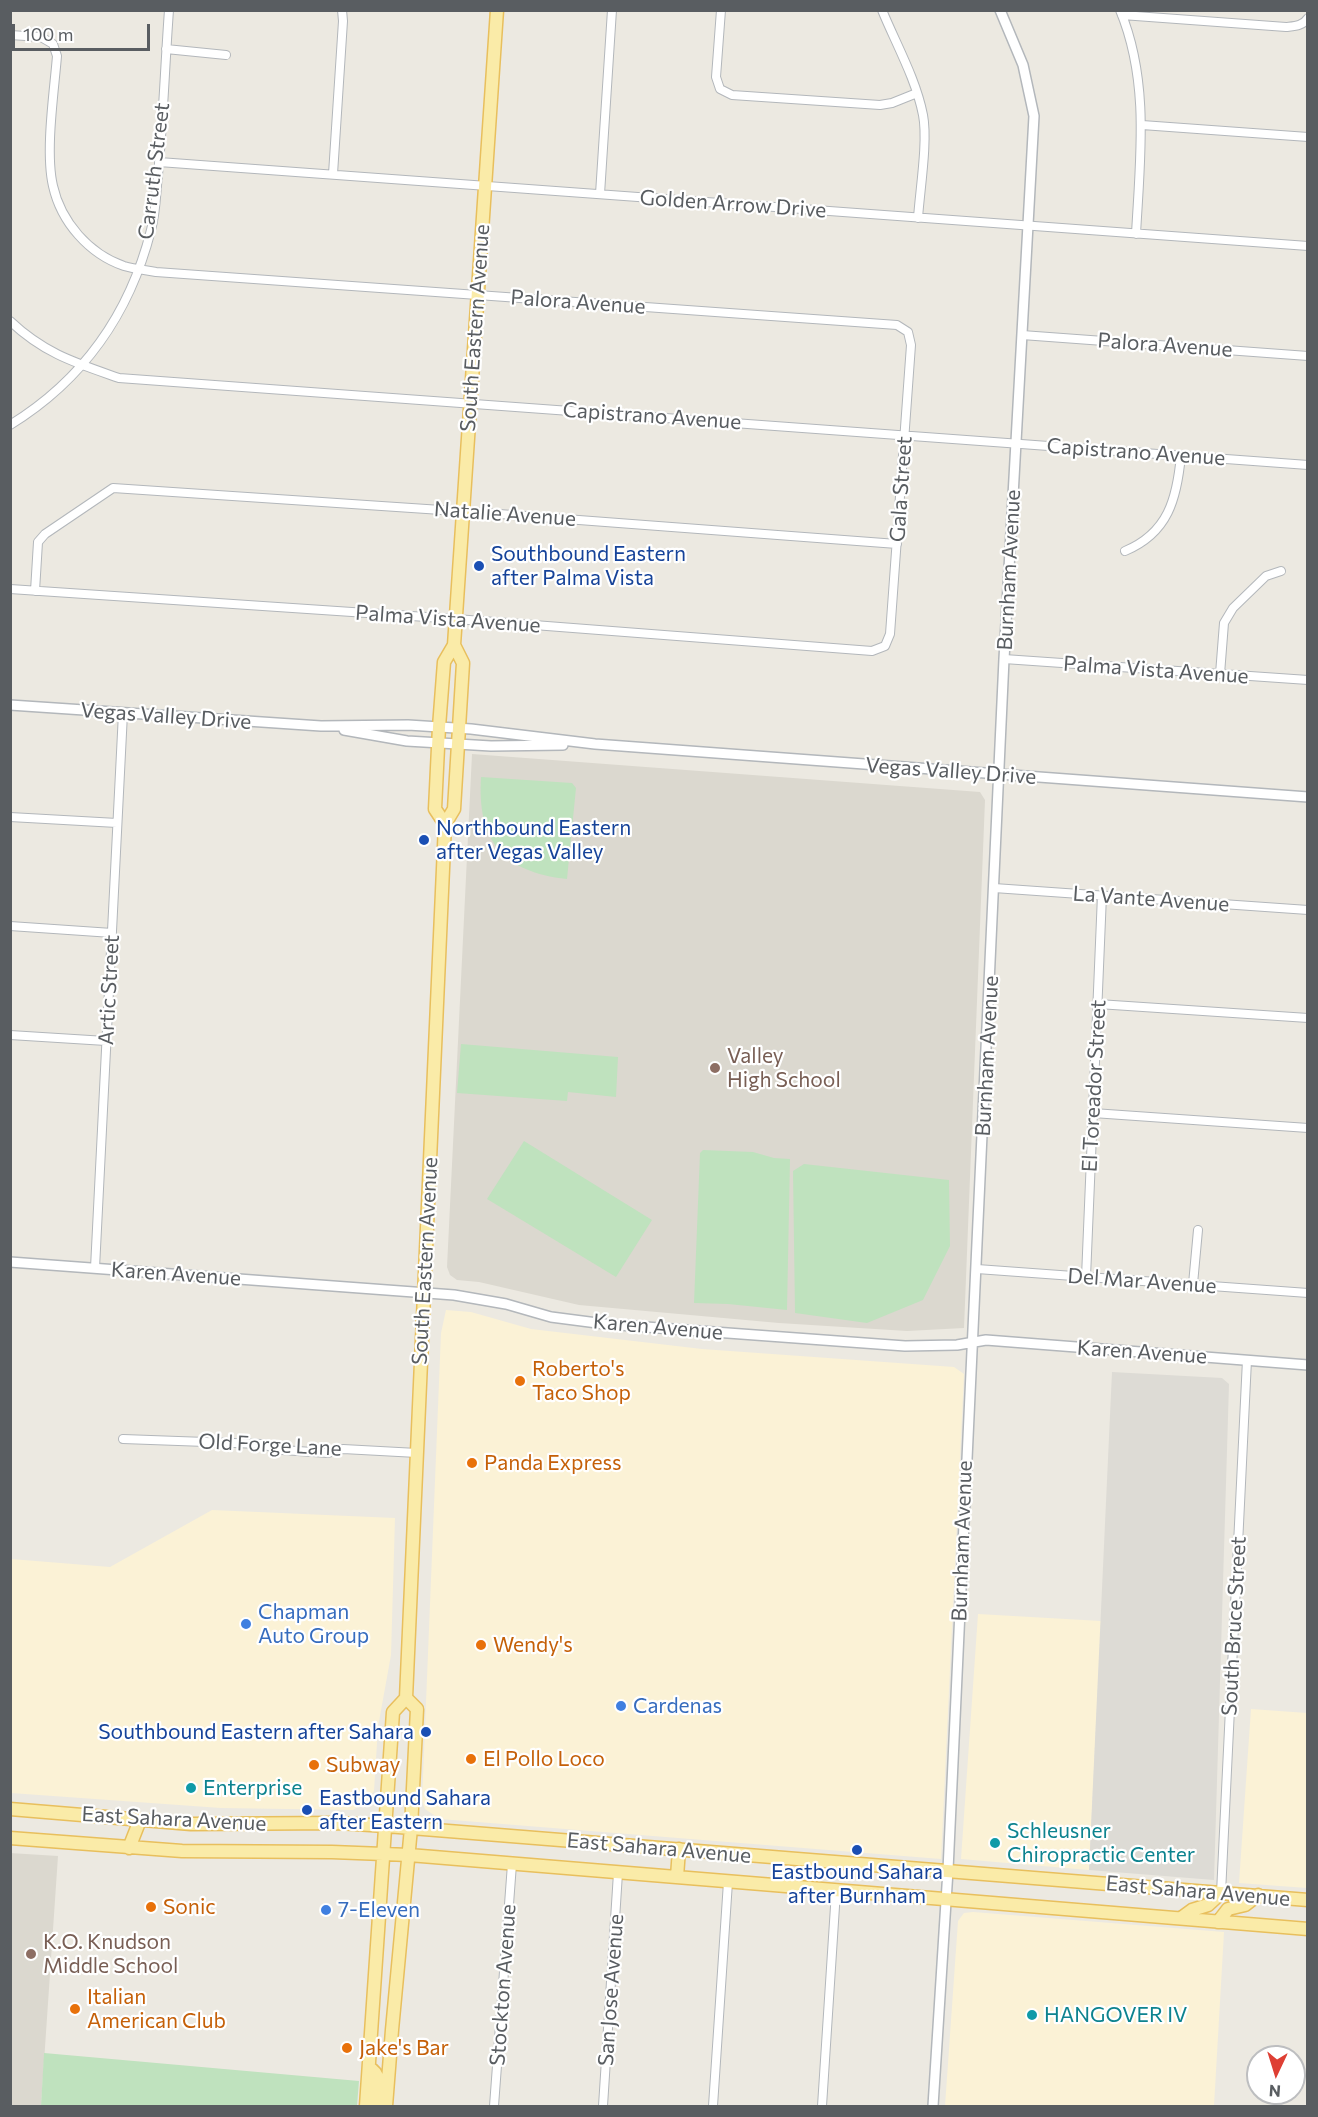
<!DOCTYPE html>
<html>
<head>
<meta charset="utf-8">
<style>
  body { margin:0 }
  #map { position:relative; width:1318px; height:2117px; overflow:hidden; background:#ece9e1; font-family:Commissioner,sans-serif }
  canvas { display:block }
  .frame { position:absolute; inset:0; border:12px solid #595d61; pointer-events:none }
  .north { position:absolute; left:1246px; top:2045px; width:60px; height:60px; box-sizing:border-box; background:#fff; border:2px solid #bdbec0; border-radius:50%; rotate:184deg; font-size:16px; font-weight:700; line-height:24px; text-align:center; color:#595d61 }
  .north::after { content:''; display:block; margin:auto; width:21px; height:27px; background:#de3f34; clip-path:polygon(50% 0,100% 100%,50% 72%,0 100%) }
  .scale { position:absolute; left:12px; top:24px; width:138px; height:27px; box-sizing:border-box; border:3px solid #595d61; border-top:0; padding-left:8px; font-size:18px; line-height:21px; white-space:nowrap; color:#595d61; -webkit-text-stroke:4px #fff; paint-order:stroke }
</style>
</head>
<body>
<div id="map">
<canvas width="1318" height="2117"></canvas>
<div class="frame"></div>
<div class="north">N</div>
<div class="scale">100 m</div>
</div>
<script>
const c = document.querySelector('canvas').getContext('2d');
c.lineJoin = 'round';
function fillPath(path, color) {
  c.fillStyle = color;
  c.fill(path, 'evenodd');
}
function strokePath(path, color, width, dash) {
  c.strokeStyle = color;
  c.lineWidth = width;
  c.lineCap = dash ? 'butt' : 'round';
  c.setLineDash(dash || []);
  c.stroke(path);
}
function drawText(font, color, halo, rows, align = 'center') {
  c.font = font + ' Commissioner,sans-serif';
  c.lineWidth = 4.5;
  c.setLineDash([]);
  c.textBaseline = 'middle';
  c.strokeStyle = halo;
  c.fillStyle = color;
  for (const [text, x, y, turn = 0] of rows) {
    c.save();
    c.translate(x, y);
    c.rotate((+turn || 0) * Math.PI / 180);
    c.textAlign = isNaN(turn) ? turn : align;
    if (halo) c.strokeText(text, 0, 0);
    c.fillText(text, 0, 0);
    c.restore();
  }
}
const commercial = new Path2D(`
  M446,1310L471,1312L531,1329L702,1349L954,1367L964,1374L941,1859L440,1819L425,1809L422,1801L441,1333Z
  M212,1510L395,1518L391,1655L378,1727L374,1791L365,1802L353,1810L221,1808L11,1793V1559L110,1567Z
  M978,1614L1101,1621L1089,1870L961,1859Z
  M1251,1709L1307,1713V1888L1239,1883Z
  M973,1912L1224,1932L1214,2106H945L958,1921L964,1913Z`);
const industrial = new Path2D(`
  M1112,1372L1222,1378L1229,1384L1214,1880L1089,1870Z`);
const education = new Path2D(`
  M472,754L980,792L985,800L964,1328L907,1331L779,1323L579,1305L479,1282L457,1280L450,1275L447,1267Z
  M10,1853L58,1856L41,2106H11Z`);
const green = new Path2D(`
  M481,777L572,783L576,788L567,879C503,872 477,841 481,777Z
  M461,1044L618,1057L616,1097L568,1092L567,1101L457,1093Z
  M524,1141L652,1220L616,1277L487,1199Z
  M703,1150L753,1152L774,1158L790,1159L787,1310L728,1304L694,1303L700,1153Z
  M804,1164L949,1180L950,1246L923,1300L867,1323L795,1313L793,1171Z
  M44,2053L359,2081L357,2106H41Z`);
const minor = new Path2D(`
  M721,10L716,77L720,89L732,95L880,105L892,103L917,93
  M882,10C896,44 916,79 923,115C928,141 920,189 918,218
  M1120,10C1150,82 1140,159 1136,234
  M1122,15L1286,27C1294,26 1303,26 1308,18
  M10,35L41,37L53,44L57,56C54,93 45,152 53,186C61,222 89,254 124,266C134,269 145,270 156,272L897,325L908,332L911,345L890,634L885,646L872,651L456,619L10,589
  M166,49L226,55
  M1142,125L1308,137
  M159,162L1308,246
  M333,174L343,21L342,10
  M600,194L612,10
  M10,321C45,354 76,363 119,378L1308,465
  M1022,335L1308,356
  M10,425C83,380 130,313 151,230C156,213 156,193 158,175C163,121 165,65 169,10
  M1125,551C1168,533 1177,499 1181,455
  M35,591L38,542L45,534L113,488L486,513L897,544
  M1004,659L1308,680
  M1220,674L1224,623L1233,608L1266,576L1281,571
  M10,817L117,823
  M994,888L1308,910
  M10,926L112,933
  M1098,1004L1308,1018
  M10,1035L106,1041
  M1093,1113L1308,1128
  M95,1268L123,713
  M977,1269L1308,1293
  M1086,1277L1102,895
  M1193,1284L1198,1230
  M123,1439L261,1444L282,1450L328,1453L343,1449L417,1453
  M1221,1893L1247,1360
  M494,2106L512,1864
  M603,2106L618,1873
  M713,2106L728,1882
  M822,2106L836,1891`);
const tertiary = new Path2D(`
  M10,705L321,726L408,725L471,729L595,744L1308,797
  M344,730L407,741L491,746L563,745
  M10,1262L454,1295L506,1304L551,1317L605,1324L905,1346L957,1345L986,1340L1308,1365
  M933,2106L948,1870L1004,659L1034,116L1023,65L1000,10`);
const primary = new Path2D(`
  M445,824L435,809L439,727L444,662L454,645L497,10
  M10,1809L191,1824L339,1823L386,1826L1308,1900
  M10,1838L182,1851L332,1852L409,1855L1308,1929
  M129,1848L140,1820
  M677,1877L679,1849
  M1181,1918L1192,1910L1208,1905L1221,1893
  M1218,1922L1228,1909L1245,1905L1258,1895
  M369,2068C383,2074 378,2094 378,2106
  M366,2106L393,1712L406,1698L445,824L454,809L463,663L454,645
  M386,2106L392,2030L411,1828L417,1709L406,1698`);
const markers = [
  [479,566,6,"#1a4fb4"],
  [424,840,6,"#1a4fb4"],
  [715,1068,6,"#8d6e63"],
  [520,1381,6,"#e8710a"],
  [472,1463,6,"#e8710a"],
  [246,1624,6,"#3f7fe0"],
  [481,1645,6,"#e8710a"],
  [621,1706,6,"#3f7fe0"],
  [426,1732,6,"#1a4fb4"],
  [471,1759,6,"#e8710a"],
  [314,1765,6,"#e8710a"],
  [191,1788,6,"#0f9aa8"],
  [307,1810,6,"#1a4fb4"],
  [995,1843,6,"#0f9aa8"],
  [857,1850,6,"#1a4fb4"],
  [151,1907,6,"#e8710a"],
  [326,1910,6,"#3f7fe0"],
  [31,1954,6,"#8d6e63"],
  [75,2009,6,"#e8710a"],
  [1032,2015,6,"#0f9aa8"],
  [347,2048,6,"#e8710a"]
];
const streetNames = [
  ["Carruth Street",154,171,-83],
  ["Golden Arrow Drive",733,204,4],
  ["Palora Avenue",578,302,4],
  ["South Eastern Avenue",475,328,-86],
  ["Palora Avenue",1165,345,4],
  ["Capistrano Avenue",652,416,4],
  ["Capistrano Avenue",1136,452,4],
  ["Gala Street",901,489,-86],
  ["Natalie Avenue",505,514,4],
  ["Burnham Avenue",1009,570,-87],
  ["Palma Vista Avenue",448,619,4],
  ["Palma Vista Avenue",1156,670,4],
  ["Vegas Valley Drive",166,716,4],
  ["Vegas Valley Drive",951,771,4],
  ["La Vante Avenue",1151,899,4],
  ["Artic Street",109,990,-87],
  ["Burnham Avenue",987,1056,-87],
  ["El Toreador Street",1094,1086,-87],
  ["South Eastern Avenue",425,1261,-87],
  ["Karen Avenue",176,1274,4],
  ["Del Mar Avenue",1142,1281,4],
  ["Karen Avenue",658,1327,5],
  ["Karen Avenue",1142,1352,4],
  ["Old Forge Lane",270,1445,3],
  ["Burnham Avenue",962,1541,-88],
  ["South Bruce Street",1234,1626,-87],
  ["East Sahara Avenue",174,1819,3],
  ["East Sahara Avenue",659,1848,5],
  ["East Sahara Avenue",1198,1891,5],
  ["Stockton Avenue",503,1985,-86],
  ["San Jose Avenue",611,1990,-86]
];
const transitNames = [
  ["Southbound Eastern",491,554],
  ["after Palma Vista",491,578],
  ["Northbound Eastern",436,828],
  ["after Vegas Valley",436,852],
  ["Southbound Eastern after Sahara",414,1732,"right"],
  ["Eastbound Sahara",319,1798],
  ["after Eastern",319,1822],
  ["Eastbound Sahara",857,1872,"center"],
  ["after Burnham",857,1896,"center"]
];
const educationNames = [
  ["Valley",727,1056],
  ["High School",727,1080],
  ["K.O. Knudson",43,1942],
  ["Middle School",43,1966]
];
const foodNames = [
  ["Roberto's",532,1369],
  ["Taco Shop",532,1393],
  ["Panda Express",484,1463],
  ["Wendy's",493,1645],
  ["El Pollo Loco",483,1759],
  ["Subway",326,1765],
  ["Sonic",163,1907],
  ["Italian",87,1997],
  ["American Club",87,2021],
  ["Jake's Bar",359,2048]
];
const shopNames = [
  ["Chapman",258,1612],
  ["Auto Group",258,1636],
  ["Cardenas",633,1706],
  ["7-Eleven",338,1910]
];
const cultureNames = [
  ["Enterprise",203,1788],
  ["Schleusner",1007,1831],
  ["Chiropractic Center",1007,1855],
  ["HANGOVER IV",1044,2015]
];
fillPath(commercial, '#fbf2d6');
fillPath(industrial, '#dddbd5');
fillPath(education, '#dbd8cf');
fillPath(green, '#bfe2be');
strokePath(minor, '#b3b7bb', 10);
strokePath(tertiary, '#b3b7bb', 12);
strokePath(primary, '#e8bf5d', 15);
strokePath(minor, '#fff', 8);
strokePath(tertiary, '#fff', 9);
strokePath(primary, '#faeba8', 12);
for (const [x, y, r, color] of markers) {
  const dot = new Path2D();
  dot.arc(x, y, r, 0, 2 * Math.PI);
  c.fillStyle = color;
  c.fill(dot);
  strokePath(dot, '#fff', 2);
}
drawText('21px', '#595d61', '#fff', streetNames);
drawText('21px', '#164399', '#fff', transitNames, 'left');
drawText('21px', '#785e54', '#fff', educationNames, 'left');
drawText('21px', '#c56008', '#fff', foodNames, 'left');
drawText('21px', '#366cbe', '#fff', shopNames, 'left');
drawText('21px', '#0d838f', '#fff', cultureNames, 'left');
</script>
</body>
</html>
